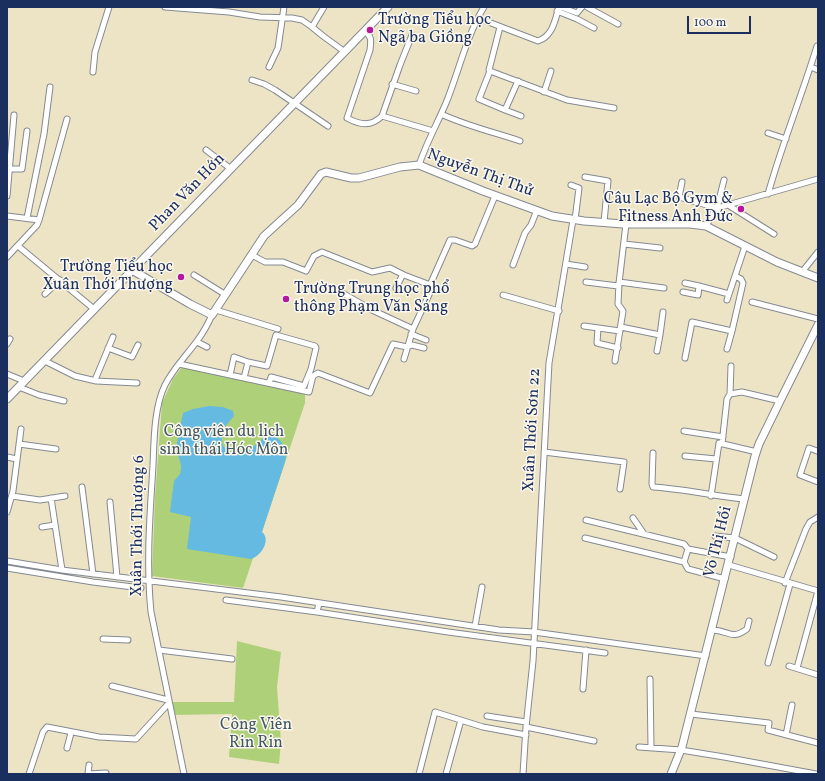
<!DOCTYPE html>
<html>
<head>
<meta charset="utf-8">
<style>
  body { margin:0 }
  #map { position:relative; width:825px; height:781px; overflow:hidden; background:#ede4c6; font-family:Vollkorn,serif }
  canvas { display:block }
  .frame { position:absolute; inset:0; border:8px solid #1b2f5e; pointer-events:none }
  .scale { position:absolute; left:687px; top:16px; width:64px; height:18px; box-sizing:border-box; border:2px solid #1b2f5e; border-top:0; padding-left:5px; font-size:12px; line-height:14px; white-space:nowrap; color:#1b2f5e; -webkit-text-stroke:3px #fbf7ec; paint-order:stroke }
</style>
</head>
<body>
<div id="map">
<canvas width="825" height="781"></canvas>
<div class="frame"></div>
<div class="scale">100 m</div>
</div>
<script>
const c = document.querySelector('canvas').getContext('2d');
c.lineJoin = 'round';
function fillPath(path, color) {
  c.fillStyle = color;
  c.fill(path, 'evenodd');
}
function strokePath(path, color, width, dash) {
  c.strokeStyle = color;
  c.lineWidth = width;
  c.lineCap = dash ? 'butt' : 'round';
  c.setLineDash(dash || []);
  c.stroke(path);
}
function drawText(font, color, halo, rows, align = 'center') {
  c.font = font + ' Vollkorn,serif';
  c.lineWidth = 3;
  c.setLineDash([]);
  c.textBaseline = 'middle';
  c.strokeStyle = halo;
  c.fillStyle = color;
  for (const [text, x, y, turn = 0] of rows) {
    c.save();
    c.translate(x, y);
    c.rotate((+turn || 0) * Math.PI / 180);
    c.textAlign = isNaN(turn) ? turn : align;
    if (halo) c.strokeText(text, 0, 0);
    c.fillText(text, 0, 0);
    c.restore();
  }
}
const green = new Path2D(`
  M182,367L305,394V403L243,588L152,576L155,497L162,403L173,379Z
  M237,641L281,652L277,687L281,742L279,764L229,757L232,714L173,715L172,702H234Z`);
const water = new Path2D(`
  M209,406L223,407L233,411L234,416C226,425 219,433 223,446L230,452C239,453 249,450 257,444C260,442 262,438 266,436C277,432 286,446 286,455C286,458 285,462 284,465L262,532C272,540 260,557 251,559L187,549L191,517L170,512L174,481L180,474L181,469V465L176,448L183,413L193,409Z`);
const street = new Path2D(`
  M165,7L229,12L260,17L292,18L302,20L312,27L323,36L345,52
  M561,7L577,13L582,7
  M587,7L618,24
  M557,11L577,19L594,28
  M478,18L538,41C553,36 555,20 559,7
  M312,27L324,7
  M500,27L489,70L490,71L567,100L614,108
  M365,31C372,37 371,41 370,50L347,118C360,125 371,127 382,116L433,131
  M269,67L278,48L284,7
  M811,67L818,70
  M490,71L479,99L505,110
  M93,72L95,52L109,7
  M252,80L264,84L275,90L328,126
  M518,81L505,110L521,116
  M392,84L416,91
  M544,92L551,71
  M441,114C467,126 493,132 520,141
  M382,116L400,65L412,35
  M768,133L786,139
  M206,150L231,169
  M419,165C426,144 437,124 446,103C459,71 466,37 484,7
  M9,169H22L27,131
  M585,177L608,181L604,222
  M682,182L679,197L717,208L724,180
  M571,185L579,188L575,220
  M768,194C782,144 802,95 817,46
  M7,196L14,115
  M728,205L774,234
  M7,216L39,220
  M27,218L44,134L50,87
  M706,226L714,211L721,207L818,179
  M624,244L660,248
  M18,246L94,309
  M252,255L265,262H283L306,271L314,256L322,252L372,272L390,268L404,275
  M7,257L37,225L39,220L67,119
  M566,264L585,267
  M513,265L525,233L531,225L537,210
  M802,272L818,252
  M194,275L226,295
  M586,282L618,286
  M619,282L664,288
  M685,283L699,286
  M430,285L450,240H455L472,246L475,244L495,196
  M683,292L698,295L699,286L729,294
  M45,294L60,280
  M344,294L372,310L413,329L433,286L404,275L402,276L396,288
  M503,295L559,311
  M727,300L745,246
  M752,302L818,319
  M216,310L278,329
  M584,326L620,331
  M621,327L660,335L663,312
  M598,328L597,343L618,348
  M411,334L426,340
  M197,342L207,347
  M7,344L10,339
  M108,348L132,357L138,345
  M727,349L732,331
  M657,351L660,335
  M685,358L692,322L732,331L743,283L741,279L735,276
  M404,359L413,329
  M45,361L75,376L96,381L137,383
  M615,361L623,311L618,304L619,283L626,224
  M179,364L309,392L313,376L318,373L370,393L393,344L407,347L412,345L424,348
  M731,366L730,394L742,392L780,401
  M7,374L24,381
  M230,375L234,357L248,362
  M244,378L248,362L267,366L276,335L315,346L316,348L311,369L304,386L271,377L269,383
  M95,380L113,337
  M19,387L39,395L64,401
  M684,431L723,437
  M19,444L56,449
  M722,444L727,399L730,394
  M817,451L809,448L800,475L818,482
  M544,452L624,462L620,489
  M653,453L652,484L653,487C684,489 714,496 744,499
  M685,456L716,459
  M7,457L17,459
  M82,487L93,574
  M12,496L40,500L65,496
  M711,496L719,443L757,452
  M51,498L62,570
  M110,502L117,577
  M7,512L13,491L21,429
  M633,518L644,534
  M586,520L684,544L688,549L731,557
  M42,527L55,525
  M715,536L735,538L774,557
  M585,538L684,562L688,549
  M7,561L62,570L281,597L499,630L534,632L706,656
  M684,562L688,569L725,579
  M729,565L818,591
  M7,568L93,582L141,588
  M785,583L806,529L810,522L818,517
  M226,600L317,612
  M319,603L317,612L448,632L605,653
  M475,626L482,587
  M712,630C729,630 731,641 747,629L749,621
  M103,639L128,640
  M159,650L232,659
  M768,663L790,584
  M789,666L818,675
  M797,668L818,591
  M650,679L651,747
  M112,686L168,700
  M583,689L586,650
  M691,714L769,723L768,730L818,743
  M487,716L526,722
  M526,727L594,741
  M786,735L792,705
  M639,747L681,750L724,757L816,774
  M67,748L71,733
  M29,774L43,732L47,727L99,737L136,739L169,703
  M88,774L106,773
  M88,774L89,765
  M184,774L151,612C146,563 150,514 153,466C154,441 154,407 165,385C173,369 186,356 197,341C203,333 208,324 212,315
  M419,774L435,712L483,727L526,735
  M446,774L461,720
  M523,774L526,727L533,661L549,363L573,220`);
const secondary = new Path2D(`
  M132,270L190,304L212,315L264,236L298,205L321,174L326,172L351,178H359L400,167L419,165L483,191L552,216L584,221L623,224H690L706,226L777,262L818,278
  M7,399L388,7
  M671,774L682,747L755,456L759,444L780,401L818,325`);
const markers = [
  [370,30,4,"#b5179e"],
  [741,209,4,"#b5179e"],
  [181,277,4,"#b5179e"],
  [286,299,4,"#b5179e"]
];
const poiNames = [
  ["Trường Tiểu học",378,21],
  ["Ngã ba Giồng",378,39],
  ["Câu Lạc Bộ Gym &",733,200,"right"],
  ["Fitness Anh Đức",733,218,"right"],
  ["Trường Tiểu học",173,268,"right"],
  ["Xuân Thới Thượng",173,286,"right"],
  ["Trường Trung học phổ",294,290],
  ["thông Phạm Văn Sáng",294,308]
];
const streetNames = [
  ["Nguyễn Thị Thử",480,174,20],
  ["Phan Văn Hớn",188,193,-46],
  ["Xuân Thới Sơn 22",533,430,-87],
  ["Xuân Thới Thượng 6",139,526,-89],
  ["Võ Thị Hồi",719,542,-76]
];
const parkNames = [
  ["Công viên du lịch",224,433],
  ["sinh thái Hóc Môn",224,451],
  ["Công Viên",256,726],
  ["Rin Rin",256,744]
];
fillPath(green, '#aed078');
fillPath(water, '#64bae1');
strokePath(street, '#848a92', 7);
strokePath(secondary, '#848a92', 9);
strokePath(street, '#fff', 5);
strokePath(secondary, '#fff', 7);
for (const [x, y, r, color] of markers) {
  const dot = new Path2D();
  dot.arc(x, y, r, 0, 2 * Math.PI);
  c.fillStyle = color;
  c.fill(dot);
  strokePath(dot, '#fbf7ec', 1.5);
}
drawText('16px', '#1b2f5e', '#fbf7ec', poiNames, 'left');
drawText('16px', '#1b2f5e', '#fbf7ec', streetNames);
drawText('16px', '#405764', '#fbf7ec', parkNames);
</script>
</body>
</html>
